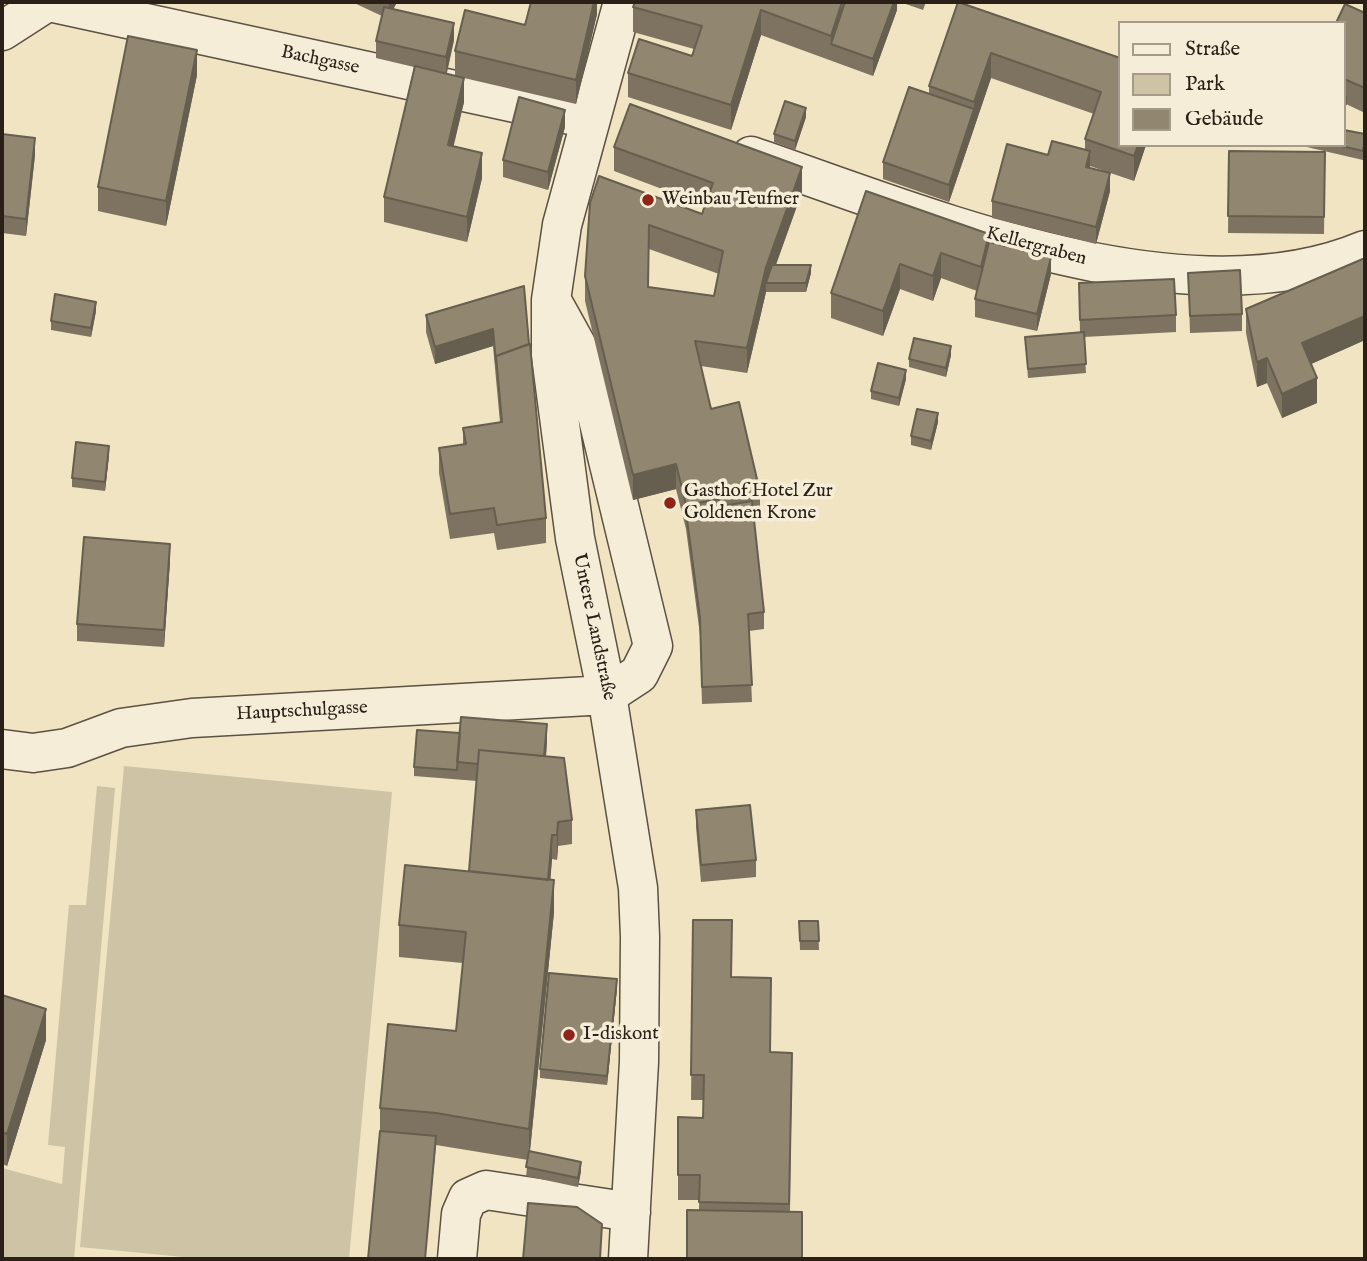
<!DOCTYPE html>
<html>
<head>
<meta charset="utf-8">
<style>
  body { margin:0 }
  #map { position:relative; width:1367px; height:1261px; overflow:hidden; background:#f0e4c3; font-family:"IM FELL English",serif }
  canvas { display:block }
  .frame { position:absolute; inset:0; border:4px solid #2b2017; pointer-events:none }
  .legend { position:absolute; left:1118px; top:21px; width:228px; height:126px; box-sizing:border-box; background:#f5edd8; border:2px solid #a49b8b; margin:0; padding:9px 12px; list-style:none; font-size:21px; color:#2b2017 }
  .legend li { display:flex; align-items:center; gap:14px; height:35px }
  .legend b { width:35px; border:2px solid #a49b8b }
</style>
</head>
<body>
<div id="map">
<canvas width="1367" height="1261"></canvas>
<div class="frame"></div>
<ul class="legend">
<li><b style="height:9px;background:#f5edd8"></b>Straße</li>
<li><b style="height:19px;background:#cfc3a6"></b>Park</li>
<li><b style="height:19px;background:#918670"></b>Gebäude</li>
</ul>
</div>
<script>
const c = document.querySelector('canvas').getContext('2d');
c.lineJoin = 'round';
function fillPath(path, color) {
  c.fillStyle = color;
  c.fill(path, 'evenodd');
}
function strokePath(path, color, width, dash) {
  c.strokeStyle = color;
  c.lineWidth = width;
  c.lineCap = dash ? 'butt' : 'round';
  c.setLineDash(dash || []);
  c.stroke(path);
}
function drawText(font, color, halo, rows, align = 'center') {
  c.font = font + ' "IM FELL English",serif';
  c.lineWidth = 7;
  c.setLineDash([]);
  c.textBaseline = 'middle';
  c.strokeStyle = halo;
  c.fillStyle = color;
  for (const [text, x, y, turn = 0] of rows) {
    c.save();
    c.translate(x, y);
    c.rotate((+turn || 0) * Math.PI / 180);
    c.textAlign = isNaN(turn) ? turn : align;
    if (halo) c.strokeText(text, 0, 0);
    c.fillText(text, 0, 0);
    c.restore();
  }
}
const green = new Path2D(`
  M124,766L392,792L349,1259H204L80,1247Z
  M97,786L115,788L74,1259H2V1168L62,1184L65,1147L48,1145L69,905H86Z`);
const minor = new Path2D(`
  M49,2L570,115
  M623,2L562,225L551,300V356L575,538L607,695L638,888L640,937L639,1062L628,1259
  M2,31L47,2
  M751,156C927,216 1184,326 1365,250
  M553,303L583,357L653,646L639,674L607,695
  M2,749L33,753L67,748L121,728L192,718L607,695
  M457,1259L461,1214L468,1198L486,1190L631,1212`);
const wall = new Path2D(`
  M352,2H397L393,9L454,40L447,73L455,76V51L525,25L597,2V14L576,104L464,78V102L453,146L482,178L467,242L384,222V197L414,67L376,58V41L382,16Z
  M897,2V10L873,76L761,35L731,130L628,97V73L692,56L694,49L633,32V7L843,9Z
  M900,2H926L923,10Z
  M958,2L1120,58V145H1146L1134,181L1090,166V168L1110,191L1096,244L992,218V201L1048,155L1085,149V139L1094,114L991,78L949,202L883,179V162L929,94V86Z
  M1365,13V113L1346,104L1344,109V23Z
  M197,75L166,226L98,211V187Z
  M806,117L795,150L774,142V134Z
  M565,127L548,190L503,177V160Z
  M2,134L35,155L26,236L2,233Z
  M1365,134L1363,160L1298,145H1344Z
  M614,147L802,192L776,265L811,273L806,292H766L747,373L701,366L711,409L760,492V517L753,518L764,612V629L749,631L752,702L702,704L700,635L686,529L676,489L633,500L585,301V276L590,203L702,214L705,205L614,171ZM649,249L719,274L714,296L648,287Z
  M1229,151L1325,152L1324,234L1228,233Z
  M866,191L989,242L1051,274L1037,331L975,317V299L977,291L941,278L933,301L900,289L883,336L831,318V293Z
  M1365,258V340L1311,364L1317,403L1282,418L1267,383L1257,387L1246,333V309Z
  M1188,273L1242,314V331L1190,333Z
  M1079,283L1176,315V332L1084,337L1086,373L1028,378L1025,337L1080,332Z
  M524,286L546,518V543L497,550L494,533L450,539L439,473V448L463,444V428L500,423L493,346L435,364L426,332V315Z
  M96,311L91,337L51,330V321Z
  M951,355L946,377L909,367V359Z
  M906,379L899,406L871,399V391Z
  M938,422L931,450L911,445V436Z
  M109,455L105,491L72,487V478Z
  M170,561L164,647L77,641V624Z
  M547,741L546,757L572,820V844L558,846L557,860L552,859L550,880L554,912L530,1151L581,1171L578,1187L526,1176L528,1160L436,1145L425,1259H368L380,1131V1108L456,1031L463,963L399,957V925L469,871L477,781L414,776V767Z
  M696,810L756,860V877L701,882L696,827Z
  M693,920L732,977L770,1052L792,1053L790,1212L699,1210V1200H678V1117L703,1118V1100H691Z
  M799,921H818L819,950H800Z
  M617,988L607,1085L540,1078V1069Z
  M2,995L46,1040L7,1166L2,1164Z`);
const shadedWall = new Path2D(`
  M389,2H397L388,20Z
  M594,2H597V14L576,104V80Z
  M843,2V25L831,44V36Z
  M894,2H897V10L873,76V59Z
  M761,10V35L731,130V105Z
  M454,23V40L446,75V57Z
  M197,50V75L166,226V201Z
  M991,53V78L949,202V185L974,109V102Z
  M464,78V102L448,170V145Z
  M1347,95V104L1344,109V101Z
  M806,108V117L795,150V141Z
  M565,110V127L548,190V172Z
  M35,138V155L26,236V219Z
  M1138,145H1146L1134,181V156Z
  M1090,151V168L1086,184V167Z
  M482,153V178L467,242V217Z
  M802,167V192L769,283H766V292L747,373V348L766,267Z
  M1110,173V191L1096,244V227Z
  M989,234V259L981,292V267Z
  M941,253V278L933,301V276Z
  M1051,257V274L1037,331V314Z
  M900,264V289L883,336V311Z
  M811,265V273L806,292V283Z
  M96,302V311L91,337V328Z
  M1365,316V340L1302,368V343Z
  M493,329V346L435,364V347Z
  M951,346V355L946,377V368Z
  M1267,358V383L1257,387V362Z
  M906,370V379L899,406V398Z
  M1317,378V403L1282,418V394Z
  M938,413V422L931,450V441Z
  M109,446V455L105,491V482Z
  M676,464V489L633,500V475Z
  M170,544V561L164,647V630Z
  M547,724V741L544,780V763Z
  M558,822V846L557,860V835Z
  M552,835V859L548,911V886Z
  M554,880V912L529,1160V1129Z
  M617,979V988L607,1085V1076Z
  M46,1009V1040L7,1166V1134Z
  M581,1162V1171L578,1187V1178Z`);
const building = new Path2D(`
  M531,2H594L576,80L455,51L465,10L525,25Z
  M635,2H842L831,36L761,10L731,105L628,73L639,39L692,56L702,26L633,7Z
  M845,2H894L873,59L831,44Z
  M958,2L1120,58V145H1138L1134,156L1085,139L1101,92L991,53L974,102L929,86Z
  M1345,4L1365,13V88L1344,79V23H1336Z
  M384,7L454,23L446,57L376,41Z
  M128,36L197,50L166,201L98,187Z
  M415,66L464,78L448,145L482,153L467,217L384,197Z
  M909,87L974,109L949,185L883,162Z
  M519,97L565,110L548,172L503,160Z
  M785,101L806,108L795,141L774,134Z
  M630,104L802,167L766,267L747,348L695,341L711,409L739,402L760,492L686,505L676,464L633,475L585,276L590,203L599,176L702,214L713,183L614,147ZM649,225L723,251L714,296L648,287Z
  M1344,130L1365,134V141L1363,151L1337,145H1344Z
  M2,134L35,138L26,219L2,216Z
  M1052,141L1090,151L1086,167L1110,173L1096,227L992,201L1007,144L1048,155Z
  M1229,151L1325,152L1324,217L1228,216Z
  M866,191L989,234L981,267L941,253L933,276L900,264L883,311L831,293Z
  M989,242L1051,257L1037,314L975,299Z
  M1365,258V316L1302,343L1317,378L1282,394L1267,358L1257,362L1246,309Z
  M772,265H811L806,283H766Z
  M1240,270L1242,314L1190,316L1188,273Z
  M1174,279L1176,315L1080,320L1079,283Z
  M524,286L529,344L496,356V363L493,329L435,347L426,315Z
  M55,294L96,302L91,328L51,321Z
  M1084,332L1086,364L1028,369L1025,337Z
  M914,338L951,346L946,368L909,359Z
  M530,344L546,518L497,525L494,508L450,514L439,448L466,444L463,428L502,422L496,356Z
  M878,363L906,370L899,398L871,391Z
  M917,409L938,413L931,441L911,436Z
  M76,442L109,446L105,482L72,478Z
  M752,501L764,612L748,614L752,685L702,687L700,618L686,512Z
  M84,537L170,544L164,630L77,624Z
  M461,717L547,724L544,756L479,750L478,764L457,762Z
  M417,730L460,733L457,770L414,767Z
  M479,750L564,758L572,820L558,822L557,835H552L548,880L469,871Z
  M750,805L756,860L701,865L696,810Z
  M405,865L554,880L529,1129L436,1113L380,1108L388,1024L456,1031L466,932L399,925Z
  M693,920H732L731,977L771,978L770,1052L792,1053L789,1204L699,1202L700,1175H678V1117L703,1118L704,1075H691Z
  M799,921H818L819,941H800Z
  M549,973L617,979L607,1076L540,1069Z
  M2,995L46,1009L7,1134L2,1132Z
  M380,1131L436,1136L425,1259H368Z
  M529,1151L581,1162L578,1178L526,1167Z
  M528,1203L577,1207L602,1224L600,1259H523Z
  M687,1210L802,1212V1259H687Z`);
const markers = [
  [648,200,7,"#8f2418"],
  [670,503,7,"#8f2418"],
  [569,1035,7,"#8f2418"]
];
const streetNames = [
  ["Bachgasse",320,61,12],
  ["Kellergraben",1036,247,15],
  ["Untere Landstraße",593,627,78],
  ["Hauptschulgasse",302,712,-3]
];
const poiNames = [
  ["Weinbau Teufner",662,200],
  ["Gasthof Hotel Zur",684,492],
  ["Goldenen Krone",684,514],
  ["I-diskont",583,1035]
];
fillPath(green, '#cfc3a6');
strokePath(minor, '#5c5142', 41);
strokePath(minor, '#f5edd8', 38);
fillPath(wall, '#7d7360');
fillPath(shadedWall, '#665e4e');
fillPath(building, '#918670');
strokePath(building, '#665e4e', 2);
for (const [x, y, r, color] of markers) {
  const dot = new Path2D();
  dot.arc(x, y, r, 0, 2 * Math.PI);
  c.fillStyle = color;
  c.fill(dot);
  strokePath(dot, '#f5edd8', 2.5);
}
drawText('19px', '#2b2017', '#f5edd8', streetNames);
drawText('19px', '#2b2017', '#f5edd8', poiNames, 'left');
</script>
</body>
</html>
